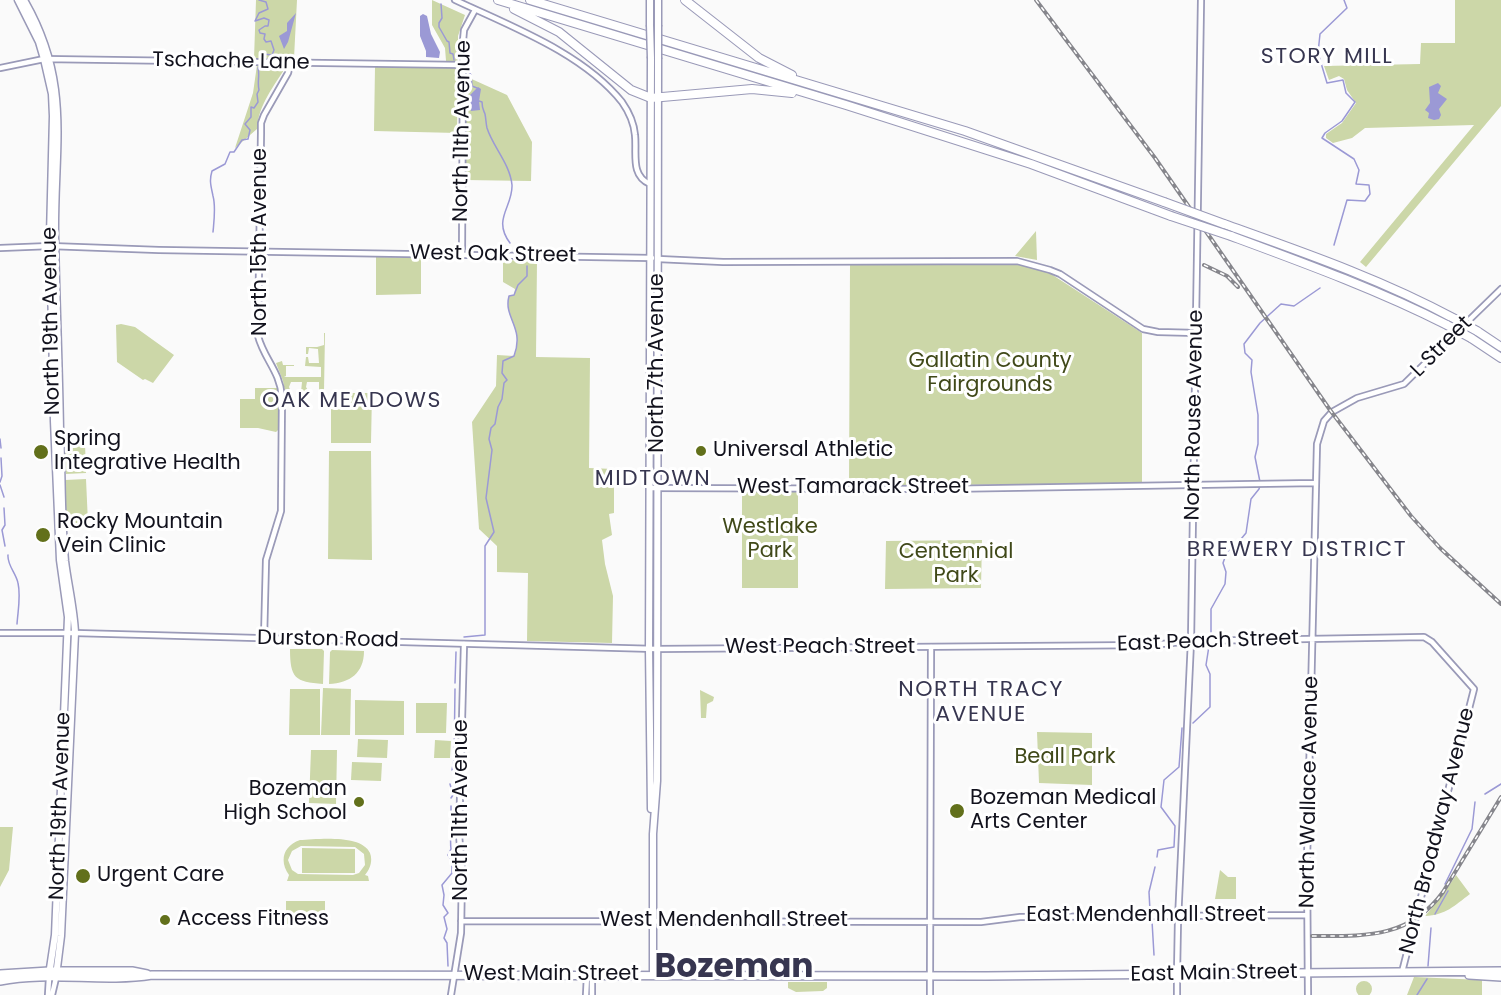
<!DOCTYPE html>
<html>
<head>
<meta charset="utf-8">
<style>
  body { margin:0 }
  canvas { display:block; background:#fafafa }
</style>
</head>
<body>
<canvas width="1501" height="995"></canvas>
<script>
const c = document.querySelector('canvas').getContext('2d');
c.lineJoin = 'round';
function fillPath(path, color) {
  c.fillStyle = color;
  c.fill(path, 'evenodd');
}
function strokePath(path, color, width, dash) {
  c.strokeStyle = color;
  c.lineWidth = width;
  c.lineCap = dash ? 'butt' : 'round';
  c.setLineDash(dash || []);
  c.stroke(path);
}
function drawText(font, color, halo, rows, align = 'center') {
  c.font = font + ' Poppins,sans-serif';
  c.lineWidth = 6;
  c.setLineDash([]);
  c.textBaseline = 'middle';
  c.strokeStyle = halo;
  c.fillStyle = color;
  for (const [text, x, y, turn = 0] of rows) {
    c.save();
    c.translate(x, y);
    c.rotate((+turn || 0) * Math.PI / 180);
    c.textAlign = isNaN(turn) ? turn : align;
    if (halo) c.strokeText(text, 0, 0);
    c.fillText(text, 0, 0);
    c.restore();
  }
}
const green = new Path2D(`
  M256,0H297L294,58L254,59Z
  M432,0L465,15L458,36V61H446L445,48L432,25Z
  M1455,0H1501V106L1366,267L1360,262L1474,125L1365,128L1352,138L1333,143L1326,138V134L1342,123L1356,103L1347,90L1344,79L1339,76L1329,80L1324,66L1420,64L1421,43H1455Z
  M257,65H287C275,85 258,105 257,129L235,148L253,93Z
  M375,67L458,68L457,133L374,131Z
  M465,76L507,95L532,142L531,181L465,180Z
  M1036,231L1037,260L1015,256Z
  M376,257L421,258V294L376,295Z
  M503,260L537,261L536,357L590,358L589,468L614,469V513L609,514L612,535L602,540L605,564L613,596L612,643L527,641L528,573L497,572V546L479,529L472,422L496,386L497,355L514,356C525,329 503,318 509,296L514,295L515,289L503,282Z
  M1016,264L1048,272L1142,333V483L849,486L850,265Z
  M121,324L135,327L174,355L153,383L145,379L143,380L117,362L116,325Z
  M324,333H325L324,391L319,392V382H307L306,387L309,392H301L302,382H291L289,387L291,392H285L283,381L276,363L282,361L283,365H294V366H286V376L284,377H321V367L305,366L306,357H308L309,363H319L318,349L309,348L308,354H306V347H317L324,345Z
  M255,388H278L279,429L276,432L258,428H240V399H255Z
  M331,393H372L371,443H331Z
  M85,443L86,473L66,474L64,444Z
  M329,451H371L372,560L328,559Z
  M86,479L88,523H66L65,480Z
  M742,492H798V588H742Z
  M982,540L981,588L885,589L886,541Z
  M290,649H322L324,651L323,684C295,682 290,678 290,649Z
  M332,650L364,651C364,673 350,683 329,684L330,652Z
  M323,688L351,689L350,735H321Z
  M290,689H320V735H289Z
  M700,690L714,697L713,701L707,704L706,718H701Z
  M355,700L404,701V735H355Z
  M416,703H447L446,733H416Z
  M1037,732L1092,733V785L1039,783Z
  M358,739L388,740L387,758L357,757Z
  M435,740L451,741L450,758H434Z
  M311,750H337L336,804L309,803Z
  M352,762L382,763L381,781L351,780Z
  M0,827H13L9,870L0,887Z
  M300,840C317,839 362,834 370,853C373,861 370,869 365,875L368,876L369,881H287L289,875C279,861 283,846 300,840ZM301,846L355,847L364,854L365,865L359,873L353,875L298,874L292,870L288,860L292,851Z
  M302,848L355,849V873H302Z
  M1220,870L1228,877H1236V899H1215Z
  M1456,875L1470,894C1454,906 1446,915 1425,916L1443,895Z
  M286,901H325V924H286Z
  M1414,977L1482,980V995H1407Z
  M1356 989a8 8 0 1 1 16 0a8 8 0 1 1-16 0Z
  M788,982H827V988L823,991L796,992L788,988Z`);
const water = new Path2D(`
  M296,13L288,42L284,49L279,36L287,31V23Z
  M423,14L427,16L431,34L440,52L439,58L426,57V51L420,36V16Z
  M1438,83L1441,86L1438,93L1447,99L1439,109L1441,115L1439,119L1434,120L1428,118L1429,113L1425,110L1430,103L1429,87Z
  M478,87L481,89L479,101L480,110L471,111L469,103L472,100L468,97Z`);
const stream = new Path2D(`
  M259,0L266,2L268,9L259,13L255,21L264,18L269,20L268,26H265L259,30L260,33L265,34L264,39L266,42L271,41L274,50L272,55L263,54L260,57
  M441,4L442,18L439,23V27L447,41L449,42L450,53L453,54L454,60
  M468,71L471,75L472,86L477,88
  M479,101L482,102C482,108 483,109 485,114C486,119 486,124 487,128C493,147 510,164 512,185C513,207 492,219 510,243
  M213,232C214,221 216,207 213,196C211,186 209,181 212,171L225,164L230,152H234L242,140L248,139L250,130L245,124L251,117V107L254,108L258,102L257,94L259,90C257,82 260,76 258,68L260,66
  M1334,245L1347,200L1365,201L1370,194L1369,185L1356,184L1359,170L1354,159L1322,138L1325,133L1342,121L1355,102L1346,93L1343,80L1327,83L1318,53L1320,34L1347,8L1344,0
  M0,439L1,448
  M0,482L2,476L1,458
  M1260,482L1255,457L1258,444V415L1251,372L1252,360L1245,353L1244,344L1260,323L1281,304L1294,306L1320,288
  M0,485L4,497
  M4,508L5,525L2,530L5,546
  M8,555C7,565 16,573 18,583C21,596 18,610 17,624
  M1211,633V609L1225,584L1226,572L1223,563L1227,552L1236,545L1246,533L1251,499L1259,489L1260,486
  M464,637L485,635V546L494,532L486,498L492,450L489,439L491,428L495,424L498,407L502,399L504,383L507,380L502,373L503,361L514,356C525,327 503,318 509,296L514,295L518,285L527,276V266
  M455,683L456,652
  M1193,723L1210,707V674L1206,665L1209,646
  M452,770L454,760L455,689
  M450,784L453,795L451,798
  M1485,794L1501,784
  M451,817V806
  M1157,857L1158,850L1174,847L1175,826L1161,807L1164,780L1179,767L1182,728
  M1445,884L1472,829L1475,802
  M1150,911L1149,892L1155,867
  M1435,914L1448,891
  M1152,921L1154,955
  M448,966L447,943L444,938L447,929L444,917L448,913L443,905L444,895L442,885L452,873V861L448,855L451,849C450,842 451,835 451,828
  M1428,966L1431,928
  M1417,995L1427,979`);
const tertiary = new Path2D(`
  M0,68L44,59L463,65
  M462,255L463,41L464,30L475,10
  M658,259L723,262L1017,261L1050,270L1060,274L1143,329L1158,332L1197,333
  M1464,325L1501,289
  M649,488L940,489L1316,483
  M264,639L266,560L281,511L282,397C280,371 264,359 258,336L261,133V123L264,115L288,73L291,62
  M1191,641L1424,637L1432,642L1474,689L1402,972
  M461,921L981,922L1020,917L1307,915
  M930,976L931,647
  M451,995L461,933L462,870L459,835L464,644
  M586,995L587,975
  M592,995V975
  M1177,995V974
  M1308,995L1307,861L1317,444L1324,421L1332,412L1357,398L1404,384L1458,331`);
const secondary = new Path2D(`
  M455,0C510,26 583,53 622,102C629,112 634,123 635,135C637,153 630,176 650,184
  M0,248L50,246L159,250L652,258
  M0,633H75L656,649L1152,645L1191,641
  M1177,974L1178,920L1191,641L1201,0
  M48,995L49,978
  M52,995L56,978
  M930,995V976`);
const primary = new Path2D(`
  M18,0L39,42L44,59L52,94L53,116L50,235L54,421L60,560L68,617L55,935L49,975
  M24,0C72,83 54,145 55,234C56,299 59,365 60,430C62,473 61,518 65,561C68,585 74,609 75,633L61,936L56,976
  M650,0V25
  M658,25V0
  M651,58L649,649L651,809
  M653,975V834L657,781L658,59`);
const trunk = new Path2D(`
  M0,974L49,971H132L147,974
  M1469,975L1501,977
  M0,981C50,971 102,983 152,975L986,976L1501,971`);
const motorway = new Path2D(`
  M498,0L846,105L1031,164L1171,216
  M530,0L965,131L1164,202
  M685,0L759,58L792,75
  M514,9L559,32L631,90L651,98L752,89L792,93
  M1224,224C1302,252 1381,279 1455,319
  M1231,236C1304,263 1378,290 1447,325
  M1477,331L1501,347
  M1471,338L1501,358`);
const rail = new Path2D(`
  M1036,0L1155,158L1330,410L1411,516L1440,548L1501,604
  M1204,265L1227,276L1238,287
  M1312,936C1364,936 1409,939 1443,892L1501,797`);
const primaryBridge = new Path2D(`
  M650,25L651,58
  M658,59V25`);
const motorwayBridge = new Path2D(`
  M1164,202L1224,224
  M1171,216L1231,236
  M1455,319L1477,331
  M1447,325L1471,338`);
const markers = [
  [701,451,6,"#62701b"],
  [41,452,8,"#62701b"],
  [43,535,8,"#62701b"],
  [359,802,6,"#62701b"],
  [957,811,8,"#62701b"],
  [83,876,8,"#62701b"],
  [165,920,6,"#62701b"]
];
const streetNames = [
  ["Tschache Lane",231,62,1],
  ["North 11th Avenue",463,131,-89],
  ["North 15th Avenue",261,242,-90],
  ["West Oak Street",493,255,1],
  ["North 19th Avenue",52,321,-91],
  ["L Street",1442,347,-45],
  ["North 7th Avenue",658,363,-90],
  ["North Rouse Avenue",1195,415,-89],
  ["West Tamarack Street",853,488],
  ["Durston Road",328,640,1],
  ["East Peach Street",1208,642,-2],
  ["West Peach Street",820,648],
  ["North Wallace Avenue",1310,792,-89],
  ["North 19th Avenue",61,806,-88],
  ["North 11th Avenue",462,810,-90],
  ["North Broadway Avenue",1438,831,-76],
  ["East Mendenhall Street",1146,916],
  ["West Mendenhall Street",724,921],
  ["East Main Street",1214,974,-1],
  ["West Main Street",551,975]
];
const parkNames = [
  ["Gallatin County",990,362],
  ["Fairgrounds",990,386],
  ["Westlake",770,528],
  ["Park",770,552],
  ["Centennial",956,553],
  ["Park",956,577],
  ["Beall Park",1065,758]
];
const poiNames = [
  ["Spring",54,440],
  ["Integrative Health",54,464],
  ["Universal Athletic",713,451],
  ["Rocky Mountain",57,523],
  ["Vein Clinic",57,547],
  ["Bozeman",347,790,"right"],
  ["High School",347,814,"right"],
  ["Bozeman Medical",970,799],
  ["Arts Center",970,823],
  ["Urgent Care",97,876],
  ["Access Fitness",177,920]
];
const neighbourhoodNames = [
  ["STORY MILL",1327,57],
  ["OAK MEADOWS",352,401],
  ["MIDTOWN",653,479],
  ["BREWERY DISTRICT",1297,550],
  ["NORTH TRACY",981,690],
  ["AVENUE",981,715]
];
const townNames = [
  ["Bozeman",734,969]
];
fillPath(green, '#ccd7a8');
fillPath(water, '#9b99d5');
strokePath(stream, '#9b99d5', 1.5);
strokePath(tertiary, '#9a9ab8', 8);
strokePath(secondary, '#9a9ab8', 8);
strokePath(primary, '#9a9ab8', 9);
strokePath(trunk, '#9a9ab8', 10);
strokePath(motorway, '#9a9ab8', 10);
strokePath(tertiary, '#fff', 4.5);
strokePath(secondary, '#fff', 4.5);
strokePath(primary, '#fff', 6);
strokePath(trunk, '#fff', 7);
strokePath(motorway, '#fff', 8);
strokePath(rail, '#86868c', 4);
strokePath(rail, '#fff', 1.5, [4.5]);
strokePath(primaryBridge, '#9a9ab8', 9, []);
strokePath(motorwayBridge, '#9a9ab8', 10, []);
strokePath(primaryBridge, '#fff', 6);
strokePath(motorwayBridge, '#fff', 8);
for (const [x, y, r, color] of markers) {
  const dot = new Path2D();
  dot.arc(x, y, r, 0, 2 * Math.PI);
  c.fillStyle = color;
  c.fill(dot);
  strokePath(dot, '#fff', 2);
}
drawText('21px', '#12121d', '#fff', streetNames);
drawText('21px', '#404919', '#fff', parkNames);
drawText('21px', '#12121d', '#fff', poiNames, 'left');
c.letterSpacing = '1.5px';
drawText('22px', '#373650', '#fff', neighbourhoodNames);
c.letterSpacing = '0px';
drawText('bold 33px', '#373650', '#fff', townNames);
</script>
</body>
</html>
